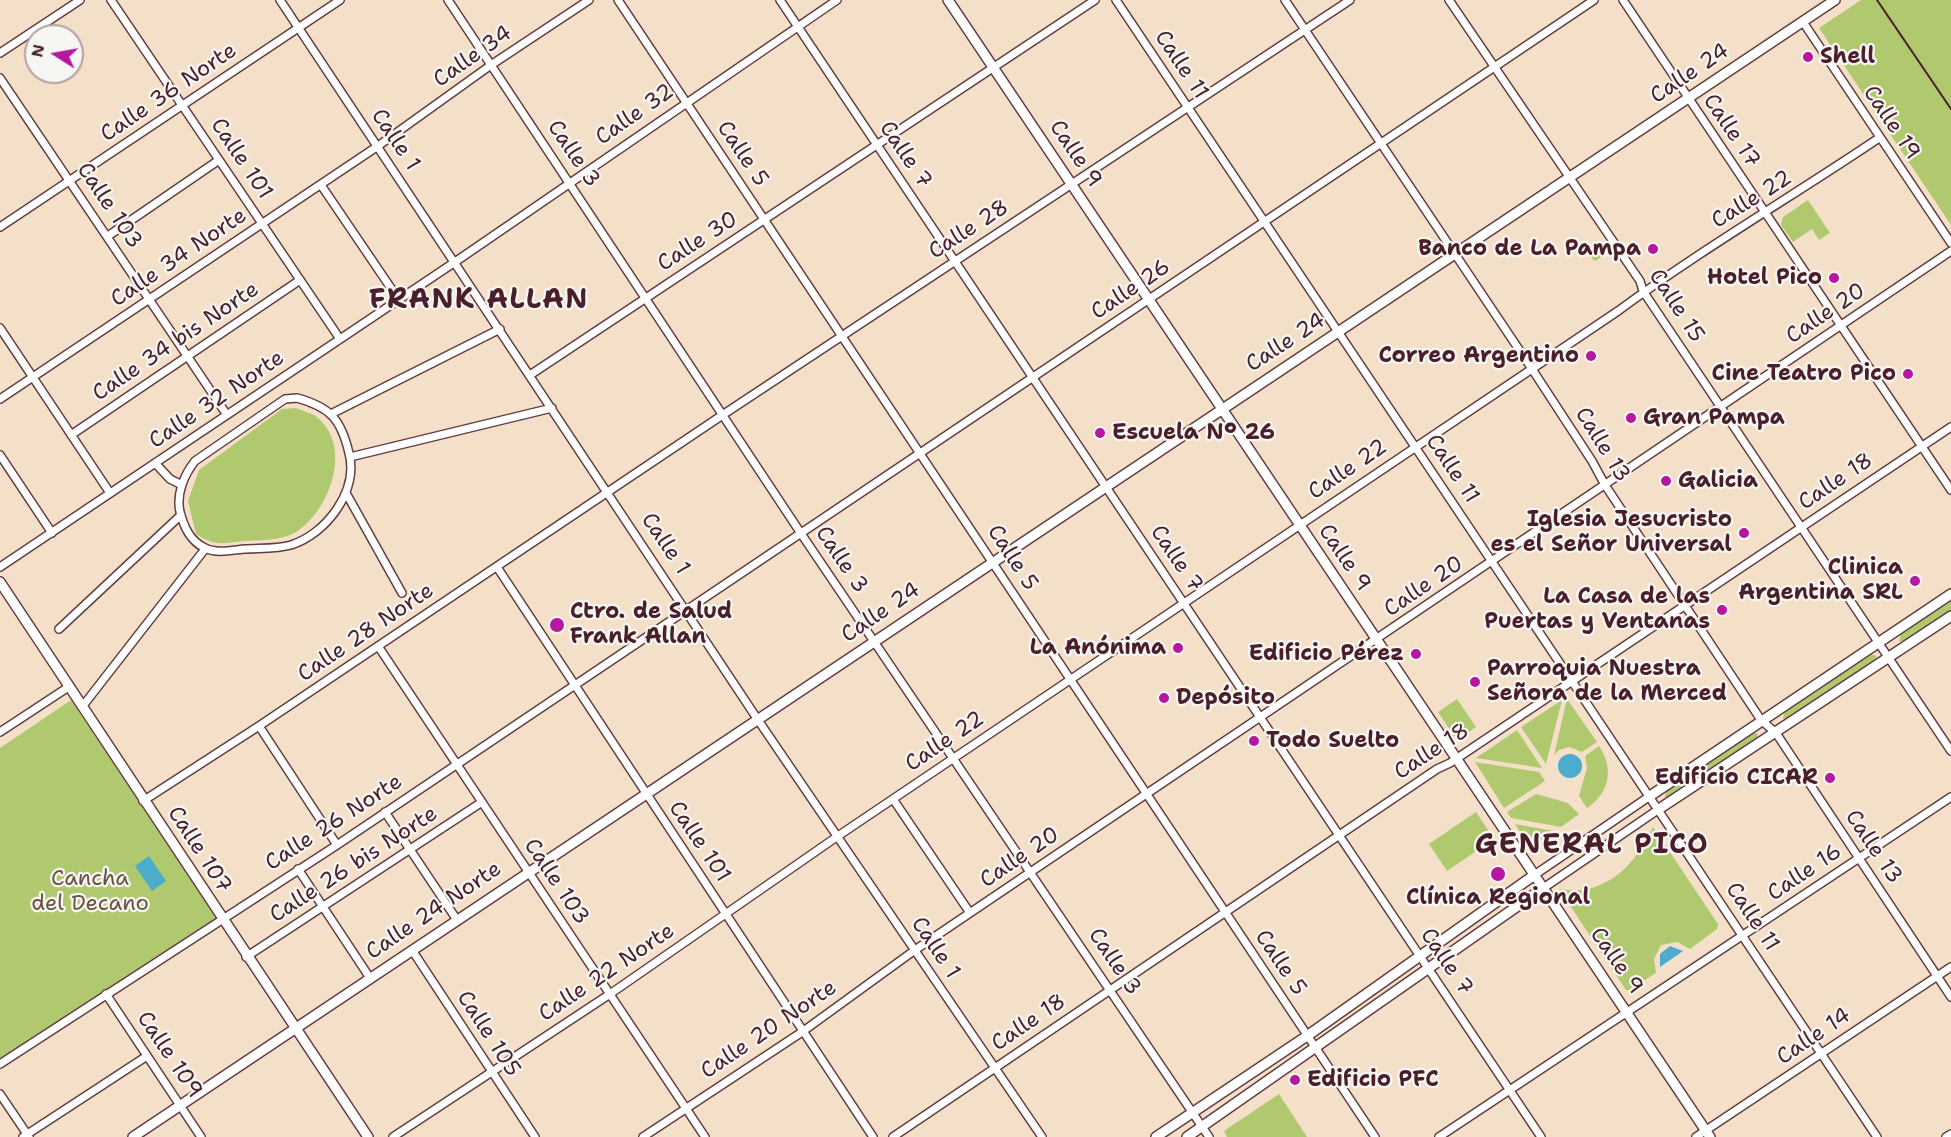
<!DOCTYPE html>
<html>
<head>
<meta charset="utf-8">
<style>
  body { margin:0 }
  #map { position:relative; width:1951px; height:1137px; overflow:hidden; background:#f4e0c8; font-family:"Shantell Sans",sans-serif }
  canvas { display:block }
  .north { position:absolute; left:24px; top:24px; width:60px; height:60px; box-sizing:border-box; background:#f6f6f2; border:2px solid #b1a0a2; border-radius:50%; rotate:281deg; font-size:16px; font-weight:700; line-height:24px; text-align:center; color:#4a1f2b }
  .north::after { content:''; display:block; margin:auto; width:21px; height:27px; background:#b5179e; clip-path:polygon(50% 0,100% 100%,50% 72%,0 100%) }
</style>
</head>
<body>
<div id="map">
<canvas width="1951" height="1137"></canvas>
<div class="north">N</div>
</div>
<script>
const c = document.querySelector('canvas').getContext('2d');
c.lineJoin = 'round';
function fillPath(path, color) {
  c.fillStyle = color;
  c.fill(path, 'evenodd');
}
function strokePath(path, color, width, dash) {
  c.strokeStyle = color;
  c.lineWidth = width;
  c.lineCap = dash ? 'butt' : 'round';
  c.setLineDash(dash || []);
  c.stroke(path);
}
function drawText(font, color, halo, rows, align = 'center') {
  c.font = font + ' "Shantell Sans",sans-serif';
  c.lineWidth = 4.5;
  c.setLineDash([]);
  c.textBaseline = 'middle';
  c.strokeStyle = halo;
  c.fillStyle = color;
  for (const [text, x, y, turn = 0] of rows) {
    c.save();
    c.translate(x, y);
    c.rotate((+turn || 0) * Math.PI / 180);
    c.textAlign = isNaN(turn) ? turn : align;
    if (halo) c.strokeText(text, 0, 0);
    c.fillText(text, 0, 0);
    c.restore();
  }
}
const green = new Path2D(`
  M1861,0H1951V225L1819,28Z
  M1808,200L1830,233L1819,240L1812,229L1793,242L1781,225L1783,217Z
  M1599,241L1607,253L1595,261L1584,251Z
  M296,408C302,411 312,413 317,417C353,447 330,508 299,530C284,541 261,540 244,541C222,543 216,547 196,534L188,501L199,470L282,409Z
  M1951,600V611L1905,641H1899L1901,634Z
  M1869,654L1877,656L1874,662L1787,720L1783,718L1785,711Z
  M1457,699L1476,727L1462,737L1454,736L1438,712Z
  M1567,699L1597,742L1582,752L1569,747L1559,750L1554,755Z
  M71,700L216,918L0,1062V748Z
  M1562,700L1546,764L1521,727Z
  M1517,730L1542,768L1476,758Z
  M1753,732L1758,734L1756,740L1669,798L1665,797L1666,790Z
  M1599,746C1614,768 1610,793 1587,808L1579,796L1587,768L1585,756Z
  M1475,762L1539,772L1545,781L1504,808Z
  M1536,794L1568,803L1579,814L1561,827L1511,818L1507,812Z
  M1476,812L1494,839L1447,871L1429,844Z
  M1515,824L1554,831L1530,847Z
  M1653,827L1718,924L1717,929L1690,949L1677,942L1661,945L1654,959L1656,973L1629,990H1626L1559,889C1605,897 1635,866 1653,827Z
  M1279,1094L1307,1137H1227L1224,1131Z`);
const water = new Path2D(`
  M1558 766a12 12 0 1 1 24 0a12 12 0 1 1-24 0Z
  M149,856L166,881L152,891L135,866Z
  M1670,946L1683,951L1660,967V954Z`);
const street = new Path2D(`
  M111,0L340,339
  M280,0L758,720L1042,1137
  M448,0L800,532L1209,1137
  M618,0L1375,1137
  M780,0L1541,1137
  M1116,0L1877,1137
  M1285,0L1532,369L1592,461L1605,485L1761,720L1776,733L1951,997
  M1449,0L1640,281L1643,291L1951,751
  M1623,0L1951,490
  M1803,22L1951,243
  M0,53L80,0
  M0,78L227,415
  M321,185L399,300
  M0,227L340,0
  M108,236L219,160
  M0,328L110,493
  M530,375L1095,0
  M297,398C330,407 341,419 349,453C359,491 326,534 291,545C277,549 260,548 245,549C233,550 217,554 205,548C190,541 184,527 180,512C176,494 184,475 195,461L285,399Z
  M0,399L378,146L491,65L589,0
  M331,414L500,329
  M71,435L300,280
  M0,455L52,533
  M350,457L552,408
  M155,463L170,479L182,485
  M346,493L402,593
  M0,567L455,262L837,0
  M497,567L873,1137
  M59,629L181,515
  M378,646L705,1137
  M82,707L205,549
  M259,726L337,845
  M0,732L70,686
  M893,799L970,913
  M143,801L259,726L724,414L1350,0
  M385,812L457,920
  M298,869L370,978
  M1533,876L1650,796
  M1542,889L1659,809
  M412,950L535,1137
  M246,957L482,802
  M106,994L201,1137
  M0,1064L337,845L1594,0
  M0,1094L29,1137
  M23,1137L147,1056
  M393,1137L610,994L838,836L1618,311C1702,249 1793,196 1879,138
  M643,1137L802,1032L915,950L1951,251
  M893,1137L1437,769L1450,763L1951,427
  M1439,1137L1951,797
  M1696,1137L1951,967
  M1946,1137L1951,1134`);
const secondary = new Path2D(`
  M948,0L1710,1137
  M0,582L368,1137
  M1650,796L1951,594
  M1659,809L1951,616
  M133,1137L1835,0
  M1156,1137L1307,1036L1533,876
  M1187,1137L1542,889`);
const rail = new Path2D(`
  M1877,0L1951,109`);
const markers = [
  [1808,57,6,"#b5179e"],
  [1653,249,6,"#b5179e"],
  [1834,278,6,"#b5179e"],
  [1591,356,6,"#b5179e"],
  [1908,374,6,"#b5179e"],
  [1631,418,6,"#b5179e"],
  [1100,433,6,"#b5179e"],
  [1666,481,6,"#b5179e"],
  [1744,533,6,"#b5179e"],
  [1915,581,6,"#b5179e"],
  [1722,610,6,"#b5179e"],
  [557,625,8,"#b5179e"],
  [1178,648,6,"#b5179e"],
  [1416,654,6,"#b5179e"],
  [1475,682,6,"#b5179e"],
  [1164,698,6,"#b5179e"],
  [1254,741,6,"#b5179e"],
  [1830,778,6,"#b5179e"],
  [1498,874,8,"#b5179e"],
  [1295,1080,6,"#b5179e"]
];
const streetNames = [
  ["Calle 34",473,57,-35],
  ["Calle 11",1181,65,56],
  ["Calle 24",1690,74,-34],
  ["Calle 36 Norte",169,93,-34],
  ["Calle 32",635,115,-35],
  ["Calle 19",1891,123,56],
  ["Calle 17",1731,131,56],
  ["Calle 1",395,140,56],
  ["Calle 3",573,154,56],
  ["Calle 5",742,154,56],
  ["Calle 9",1075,154,56],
  ["Calle 7",905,155,56],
  ["Calle 101",241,159,56],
  ["Calle 22",1752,200,-32],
  ["Calle 103",109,206,56],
  ["Calle 28",969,230,-33],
  ["Calle 30",698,242,-33],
  ["Calle 34 Norte",179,258,-34],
  ["Calle 26",1131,290,-34],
  ["Calle 15",1676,306,57],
  ["Calle 20",1826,314,-34],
  ["Calle 34 bis Norte",176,342,-34],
  ["Calle 24",1286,343,-33],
  ["Calle 32 Norte",217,400,-34],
  ["Calle 13",1602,445,58],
  ["Calle 11",1452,469,56],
  ["Calle 22",1348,470,-34],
  ["Calle 18",1836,482,-34],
  ["Calle 1",665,544,56],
  ["Calle 5",1012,558,57],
  ["Calle 9",1344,558,56],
  ["Calle 7",1176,559,56],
  ["Calle 3",841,560,56],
  ["Calle 20",1424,587,-34],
  ["Calle 24",881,613,-34],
  ["Calle 28 Norte",366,633,-34],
  ["Calle 22",945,742,-34],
  ["Calle 18",1432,752,-33],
  ["Calle 26 Norte",334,823,-33],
  ["Calle 101",699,842,56],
  ["Calle 13",1873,847,56],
  ["Calle 107",199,850,57],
  ["Calle 20",1020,858,-34],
  ["Calle 26 bis Norte",354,865,-33],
  ["Calle 16",1805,873,-34],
  ["Calle 103",556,882,56],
  ["Calle 24 Norte",434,911,-34],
  ["Calle 11",1752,917,56],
  ["Calle 1",935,948,56],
  ["Calle 9",1616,961,55],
  ["Calle 3",1114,962,56],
  ["Calle 7",1446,962,56],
  ["Calle 5",1280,963,56],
  ["Calle 22 Norte",607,973,-34],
  ["Calle 18",1029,1023,-34],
  ["Calle 20 Norte",769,1030,-34],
  ["Calle 105",488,1034,57],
  ["Calle 14",1814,1037,-34],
  ["Calle 109",169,1055,56]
];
const poiNames = [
  ["Shell",1820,57,"left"],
  ["Banco de La Pampa",1641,249],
  ["Hotel Pico",1822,278],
  ["Correo Argentino",1579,356],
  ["Cine Teatro Pico",1896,374],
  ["Gran Pampa",1643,418,"left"],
  ["Escuela N° 26",1112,433,"left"],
  ["Galicia",1678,481,"left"],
  ["Iglesia Jesucristo",1732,520],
  ["es el Señor Universal",1732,545],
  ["Clinica",1903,568],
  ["Argentina SRL",1903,593],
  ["La Casa de las",1710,597],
  ["Puertas y Ventanas",1710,622],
  ["Ctro. de Salud",570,612,"left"],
  ["Frank Allan",570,637,"left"],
  ["La Anónima",1166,648],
  ["Edificio Pérez",1404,654],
  ["Parroquia Nuestra",1487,669,"left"],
  ["Señora de la Merced",1487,694,"left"],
  ["Depósito",1176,698,"left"],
  ["Todo Suelto",1266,741,"left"],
  ["Edificio CICAR",1818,778],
  ["Clínica Regional",1498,898,"center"],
  ["Edificio PFC",1307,1080,"left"]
];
const parkNames = [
  ["Cancha",90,879],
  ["del Decano",90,904]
];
const districtNames = [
  ["FRANK ALLAN",479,301],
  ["GENERAL PICO",1592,846]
];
fillPath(green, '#b1c96e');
fillPath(water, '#4daccc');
strokePath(street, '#643c43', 10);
strokePath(secondary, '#643c43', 12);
strokePath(street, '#fff', 7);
strokePath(secondary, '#fff', 9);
strokePath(rail, '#4a1f2b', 2);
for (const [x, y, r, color] of markers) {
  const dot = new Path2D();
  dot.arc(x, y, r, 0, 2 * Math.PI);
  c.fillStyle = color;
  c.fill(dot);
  strokePath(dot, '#f6f6f2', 2);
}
drawText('22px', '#4a1f2b', '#f6f6f2', streetNames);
drawText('bold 22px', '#4a1f2b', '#f6f6f2', poiNames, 'right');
drawText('22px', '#69523f', '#f6f6f2', parkNames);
c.letterSpacing = '1.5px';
drawText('bold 28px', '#4a1f2b', '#f6f6f2', districtNames);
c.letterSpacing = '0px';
</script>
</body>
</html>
